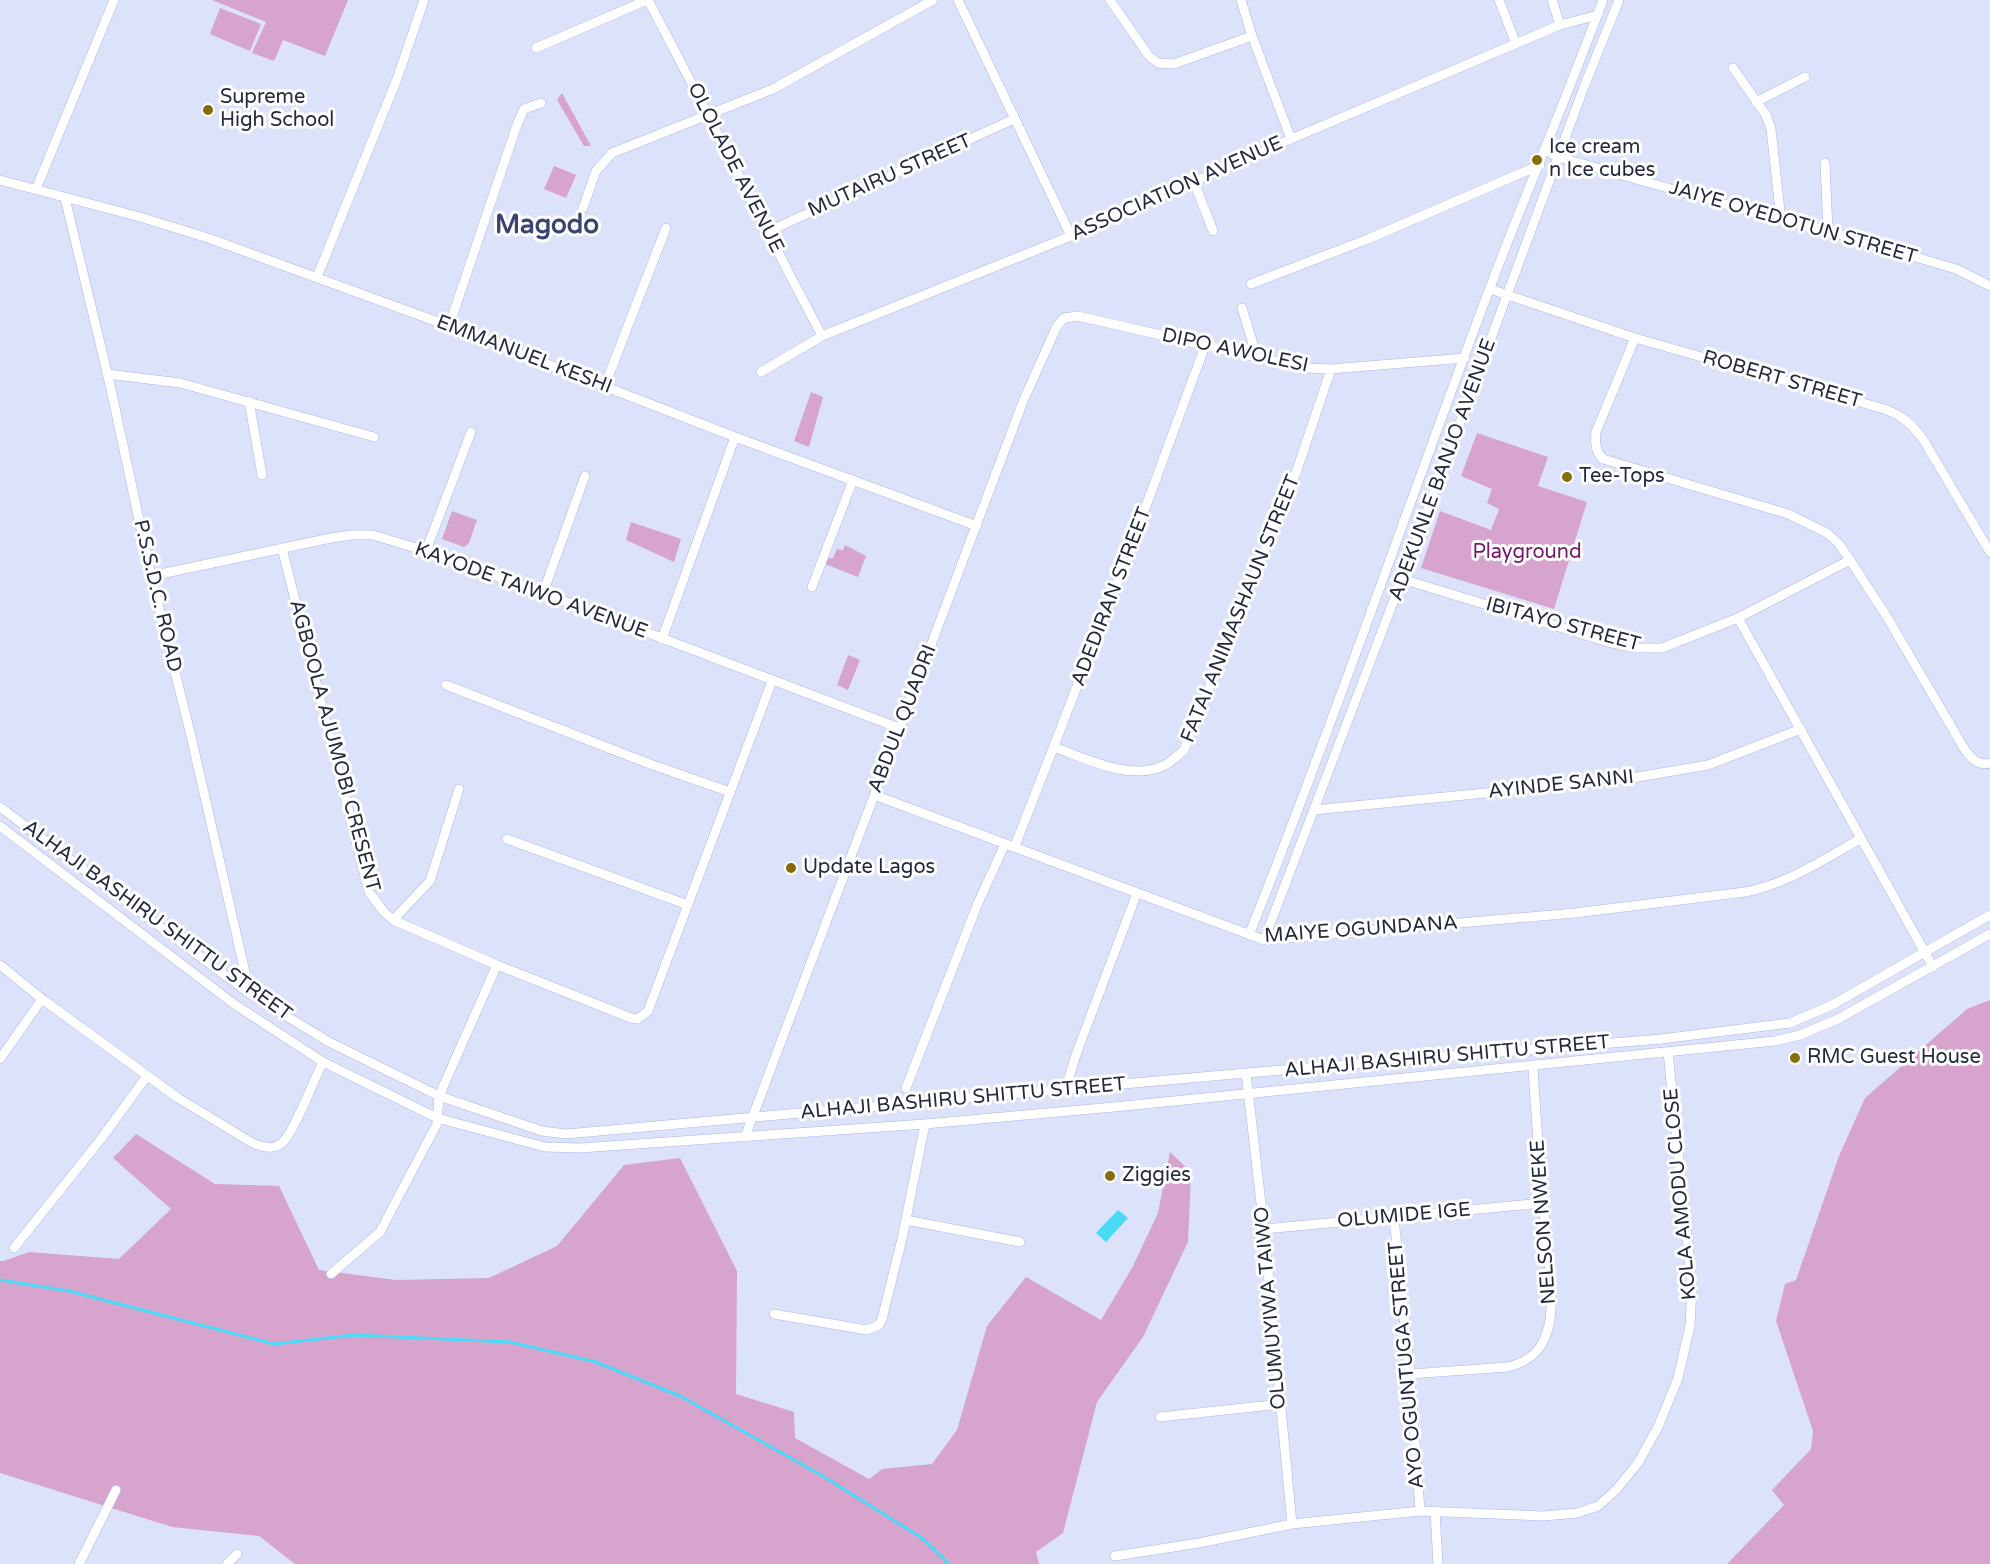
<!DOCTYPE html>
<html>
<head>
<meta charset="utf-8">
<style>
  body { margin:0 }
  canvas { display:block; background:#dce2f9 }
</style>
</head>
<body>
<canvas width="1990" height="1564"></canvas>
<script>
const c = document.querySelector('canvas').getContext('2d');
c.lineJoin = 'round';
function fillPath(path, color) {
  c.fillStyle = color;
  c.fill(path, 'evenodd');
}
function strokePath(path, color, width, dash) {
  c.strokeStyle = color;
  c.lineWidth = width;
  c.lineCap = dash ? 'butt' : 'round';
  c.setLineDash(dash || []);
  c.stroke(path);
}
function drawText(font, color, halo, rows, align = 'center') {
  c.font = font + ' "Varela Round",sans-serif';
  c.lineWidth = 6;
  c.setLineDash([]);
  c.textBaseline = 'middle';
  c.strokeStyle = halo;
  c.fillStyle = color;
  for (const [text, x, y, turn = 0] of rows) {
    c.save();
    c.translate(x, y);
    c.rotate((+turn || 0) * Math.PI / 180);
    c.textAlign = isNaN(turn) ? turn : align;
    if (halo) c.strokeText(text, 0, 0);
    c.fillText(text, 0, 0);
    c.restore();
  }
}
const green = new Path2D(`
  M212,0H348L325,56L283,40L274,61L252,53L266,22Z
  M220,8L261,24L250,51L210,34Z
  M562,93L591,146H584L557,100Z
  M554,166L576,175L566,198L544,189Z
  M811,392L823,397L809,447L794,441Z
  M1477,433L1548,457L1538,486L1587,502L1554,609L1421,568L1440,511L1491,530L1499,509L1487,503L1492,489L1461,476Z
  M452,511L477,520L469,543L464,547L442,539Z
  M631,522L681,539L674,562L626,540Z
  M845,545L866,556L858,577L825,564L829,558H833L837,549L843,550Z
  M848,655L860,660L848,690L837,685Z
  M1990,1000V1564H1727L1784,1505L1772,1490L1811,1449L1813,1431L1776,1321L1785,1284L1796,1280L1839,1156L1865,1098L1967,1009Z
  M136,1134L215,1184L279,1186L319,1270L396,1280L489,1278L557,1246L624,1165L680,1158L737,1271L736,1394L794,1412L795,1438L869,1479L882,1469L932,1464L957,1430L987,1326L1026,1277L1101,1320L1132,1268L1158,1213L1170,1152L1191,1172L1188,1242L1143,1337L1097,1402L1063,1533L1036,1552L1039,1564H295L259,1536L172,1527L0,1473V1261H4L29,1252L119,1259L171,1209L113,1158Z`);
const water = new Path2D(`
  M1118,1210L1128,1218L1106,1242L1096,1233Z`);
const stream = new Path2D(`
  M0,1280L69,1291L274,1344L354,1335L510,1342L596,1362L680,1396L821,1475L922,1538L949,1564`);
const minor = new Path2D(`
  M648,0C707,111 763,225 822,336
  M958,0L1071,236
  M1110,0L1149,56L1158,63L1174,64L1252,36
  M1241,0L1252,36L1291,139
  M1499,0L1516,44
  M1552,0L1560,25
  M536,48L647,0
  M1733,68L1766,115L1771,129L1781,220
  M1756,102L1805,77
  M1546,150L1558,157L1781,220L1828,231L1956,269L1990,286
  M1825,163L1828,231
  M0,180L140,217L208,238L449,326L735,437L977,526
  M1194,182L1213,231
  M36,189L114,0
  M65,198L111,389L151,576L191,736L250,994
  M583,208L596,171L612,153L773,89L933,0
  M767,232L1014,119
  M317,277L397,79L424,0
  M1251,284L1368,239L1540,165
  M1490,289L1635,338L1884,409C1902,415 1913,425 1924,441L1990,552
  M1242,308L1257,357
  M449,326L517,125L524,109L541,103
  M1635,338L1596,432C1595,443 1595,451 1603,459L1788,514L1827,533L1839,544L1850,560L1887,617L1965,750C1972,759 1978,766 1990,763
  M761,372L822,336L1071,236L1291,139L1560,25L1598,15
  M107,374L180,383L374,437
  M605,385L666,228
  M249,401L262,475
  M282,548L369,892L384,912L393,920L497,965L631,1018L638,1019L648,1011L772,681
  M426,551L471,432
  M151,576L331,538L352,535H373L426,551L543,593L899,728
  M1402,579L1608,642L1636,648H1662L1738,618L1850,560
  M812,587L853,480
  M543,593L585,476
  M1738,618L1933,967
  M662,639L735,437
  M446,685L650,764L730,792
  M1054,747C1087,759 1131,782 1165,765C1172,761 1178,755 1184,750L1297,470L1331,369
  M874,795L1264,940L1575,913L1745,892C1787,884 1823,860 1860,839
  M0,807L250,994L329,1042L439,1096L542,1131L566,1134L1246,1073L1661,1039L1790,1023L1832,1005L1990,915
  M1314,810L1626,779L1708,765L1801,729
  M0,826L234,1004L323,1062L437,1118L545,1147L580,1148L925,1124L1114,1107L1775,1041L1800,1035L1838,1019L1990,934
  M507,839L688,905
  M1015,846L1125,563L1205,346
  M393,920L430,881L459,789
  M1249,935C1334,722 1408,505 1489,290C1526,193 1567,97 1603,0
  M1264,940L1402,579L1584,87L1619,0
  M0,965L42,999L178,1098L254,1144C264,1147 273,1150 282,1143C294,1133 314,1079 323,1062
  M0,1059L42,999
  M1246,1073L1264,1229L1292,1524
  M906,1088L978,903L1005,844
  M1065,1090L1077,1052L1137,893
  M745,1137L1024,399L1057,326L1064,318L1078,316L1304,368L1331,369L1465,358
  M1394,1218L1410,1374L1420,1511
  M906,1220L1020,1242
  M1264,1229L1543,1203
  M14,1248L101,1139L147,1076
  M331,1274L380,1232L403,1188L437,1124L439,1096L497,965
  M774,1314L867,1330L879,1325L882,1319L902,1239L925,1124
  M1410,1374L1508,1367C1528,1362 1541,1352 1547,1332C1556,1308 1548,1262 1546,1236C1541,1179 1536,1123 1533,1066
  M1160,1417L1281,1404
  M1435,1511L1438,1564
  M1115,1556L1199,1543L1292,1524L1420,1511L1544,1516L1577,1513L1598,1506L1615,1491L1638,1463L1658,1427L1678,1378L1690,1326L1692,1287L1668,1052
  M79,1564L116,1490
  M227,1564L237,1554`);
const markers = [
  [208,110,6,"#856d0a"],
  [1537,160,6,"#856d0a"],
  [1567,477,6,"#856d0a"],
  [791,868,6,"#856d0a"],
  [1795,1058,6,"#856d0a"],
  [1110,1176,6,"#856d0a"]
];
const poiNames = [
  ["Supreme",220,98],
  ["High School",220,121],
  ["Ice cream",1549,148],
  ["n Ice cubes",1549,171],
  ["Tee-Tops",1579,477],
  ["Update Lagos",803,868],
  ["RMC Guest House",1807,1058],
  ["Ziggies",1122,1176]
];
const streetNames = [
  ["OLOLADE AVENUE",735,168,63],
  ["MUTAIRU STREET",890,176,-24],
  ["ASSOCIATION AVENUE",1177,189,-24],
  ["JAIYE OYEDOTUN STREET",1793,223,16],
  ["DIPO AWOLESI",1235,351,12],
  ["EMMANUEL KESHI",524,355,21],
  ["ROBERT STREET",1782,380,16],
  ["ADEKUNLE BANJO AVENUE",1443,470,-70],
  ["KAYODE TAIWO AVENUE",531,591,20],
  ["P.S.S.D.C. ROAD",157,596,77],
  ["ADEDIRAN STREET",1112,597,-69],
  ["FATAI ANIMASHAUN STREET",1241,609,-68],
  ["IBITAYO STREET",1563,625,15],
  ["ABDUL QUADRI",903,719,-69],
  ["AGBOOLA AJUMOBI CRESENT",334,746,75],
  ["AYINDE SANNI",1561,785,-6],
  ["ALHAJI BASHIRU SHITTU STREET",157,921,36],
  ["MAIYE OGUNDANA",1361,930,-4],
  ["ALHAJI BASHIRU SHITTU STREET",1447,1057,-5],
  ["ALHAJI BASHIRU SHITTU STREET",963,1099,-5],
  ["KOLA AMODU CLOSE",1681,1194,-95],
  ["OLUMIDE IGE",1404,1216,-5],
  ["NELSON NWEKE",1544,1222,-94],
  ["OLUMUYIWA TAIWO",1271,1308,-95],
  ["AYO OGUNTUGA STREET",1407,1365,-95]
];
const parkNames = [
  ["Playground",1527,553]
];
const districtNames = [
  ["Magodo",547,226]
];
fillPath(green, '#d6a4cd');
fillPath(water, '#49dbf6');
strokePath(stream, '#49dbf6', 3);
strokePath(minor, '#a9b7ec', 10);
strokePath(minor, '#fff', 9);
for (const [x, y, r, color] of markers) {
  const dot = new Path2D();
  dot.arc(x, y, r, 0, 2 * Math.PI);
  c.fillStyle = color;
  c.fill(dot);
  strokePath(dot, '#fff', 2);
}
drawText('20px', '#24293e', '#fff', poiNames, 'left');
drawText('20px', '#24293e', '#fff', streetNames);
drawText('20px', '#74186b', '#fff', parkNames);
drawText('bold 26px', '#3a4471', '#fff', districtNames);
</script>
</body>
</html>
